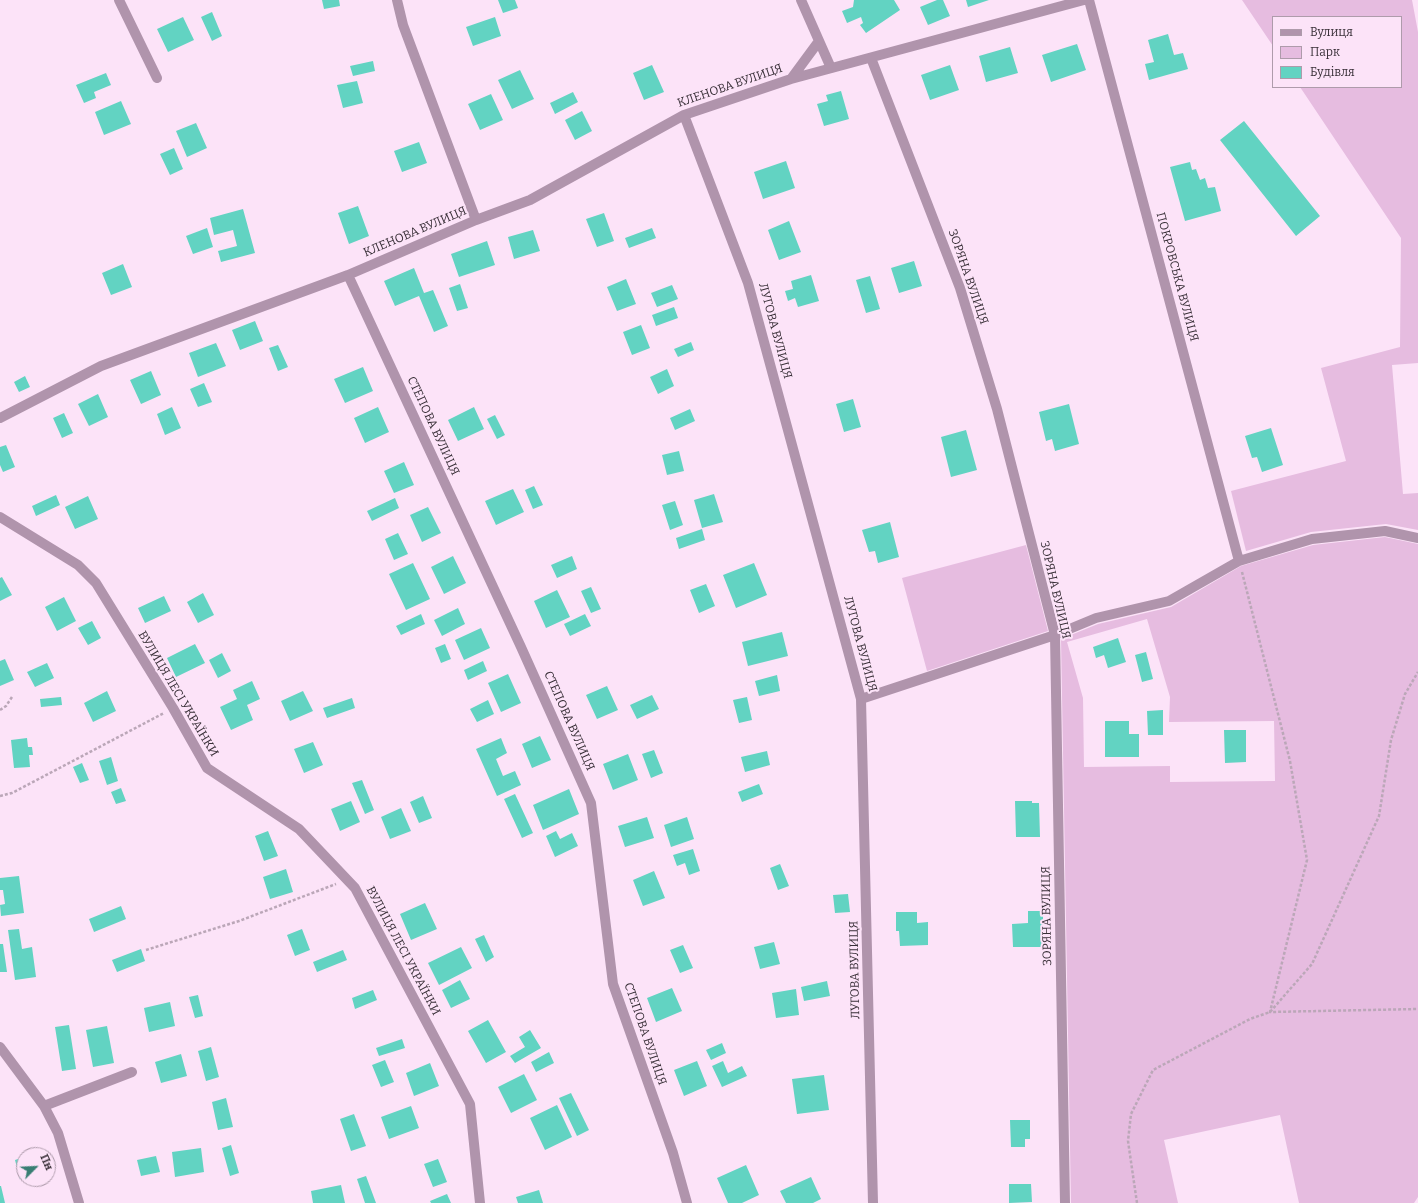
<!DOCTYPE html>
<html>
<head>
<meta charset="utf-8">
<style>
  body { margin:0 }
  #map { position:relative; width:1418px; height:1203px; overflow:hidden; background:#fce3f8; font-family:Bitter,serif }
  canvas { display:block }
  .legend { position:absolute; left:1272px; top:16px; width:130px; height:72px; box-sizing:border-box; background:#fce3f8; border:1px solid #ae9bab; margin:0; padding:5px 7px; list-style:none; font-size:12px; color:#382f37 }
  .legend li { display:flex; align-items:center; gap:8px; height:20px }
  .legend b { width:20px; border:1px solid #ae9bab }
  .north { position:absolute; left:16px; top:1147px; width:40px; height:40px; box-sizing:border-box; background:#fce3f8; border:1px solid #ae9bab; border-radius:50%; rotate:66deg; font-size:11px; font-weight:700; line-height:16px; text-align:center; color:#382f37 }
  .north::after { content:''; display:block; margin:auto; width:14px; height:18px; background:#387e73; clip-path:polygon(50% 0,100% 100%,50% 72%,0 100%) }
</style>
</head>
<body>
<div id="map">
<canvas width="1418" height="1203"></canvas>
<ul class="legend">
<li><b style="height:5px;background:#b094ac"></b>Вулиця</li>
<li><b style="height:11px;background:#e6bce0"></b>Парк</li>
<li><b style="height:11px;background:#62d3c2"></b>Будівля</li>
</ul>
<div class="north">Пн</div>
</div>
<script>
const c = document.querySelector('canvas').getContext('2d');
c.lineJoin = 'round';
function fillPath(path, color) {
  c.fillStyle = color;
  c.fill(path, 'evenodd');
}
function strokePath(path, color, width, dash) {
  c.strokeStyle = color;
  c.lineWidth = width;
  c.lineCap = dash ? 'butt' : 'round';
  c.setLineDash(dash || []);
  c.stroke(path);
}
function drawText(font, color, halo, rows, align = 'center') {
  c.font = font + ' Bitter,serif';
  c.lineWidth = 4;
  c.setLineDash([]);
  c.textBaseline = 'middle';
  c.strokeStyle = halo;
  c.fillStyle = color;
  for (const [text, x, y, turn = 0] of rows) {
    c.save();
    c.translate(x, y);
    c.rotate((+turn || 0) * Math.PI / 180);
    c.textAlign = isNaN(turn) ? turn : align;
    if (halo) c.strokeText(text, 0, 0);
    c.fillText(text, 0, 0);
    c.restore();
  }
}
const green = new Path2D(`
  M1242,0H1412L1418,32V363L1392,365L1403,494L1418,493V530L1386,524L1311,532L1246,551L1231,491L1346,461L1321,368L1400,347L1401,238L1300,87H1401V17H1273V46Z
  M1385,537L1418,544V1197L1414,1203H1299L1280,1115L1164,1140L1178,1203H1071L1061,639L1098,624L1171,607L1241,566L1313,545ZM1147,619L1170,697L1169,722L1274,721L1275,781L1170,782V766L1084,767L1083,698L1067,642Z
  M1026,545L1048,631L927,671L902,578Z`);
const building = new Path2D(`
  M322,0H339L340,6L324,9Z
  M498,0H515L518,8L503,13Z
  M854,0H894L900,10L866,33L860,25L863,23L861,17L847,23L842,11L853,7Z
  M937,0H943L950,16L928,25L920,7Z
  M966,0H989L968,7Z
  M212,12L222,36L212,41L201,17Z
  M183,17L194,40L168,52L157,29Z
  M495,17L501,36L473,46L466,27Z
  M1168,34L1174,55L1183,53L1188,69L1149,80L1145,64L1154,62L1148,40Z
  M1077,44L1086,70L1051,82L1042,55Z
  M1010,47L1018,73L986,82L979,56Z
  M373,61L375,71L353,76L350,66Z
  M652,65L664,92L644,100L633,73Z
  M950,65L959,90L930,100L921,75Z
  M520,70L534,99L512,109L498,80Z
  M106,73L111,85L94,92L96,98L84,103L76,85Z
  M357,81L363,103L343,108L337,85Z
  M841,91L849,119L824,126L817,104L828,101L826,95Z
  M573,92L578,102L555,114L550,103Z
  M491,94L503,120L480,130L468,104Z
  M121,101L131,124L104,135L95,112Z
  M582,111L592,131L575,140L565,120Z
  M1244,121L1320,216L1296,236L1220,140Z
  M196,123L207,148L187,157L176,131Z
  M419,142L427,163L402,172L394,151Z
  M174,148L183,169L170,175L160,154Z
  M786,161L795,188L763,199L754,172Z
  M1190,162L1192,170L1196,169L1200,180L1205,178L1208,188L1215,187L1221,211L1185,221L1170,167Z
  M358,206L369,236L349,244L338,213Z
  M243,209L255,253L221,262L218,251L237,246L233,230L214,235L210,218Z
  M604,213L614,241L597,247L586,219Z
  M789,221L801,252L779,260L768,230Z
  M207,228L213,247L193,254L186,236Z
  M652,228L656,238L629,248L625,238Z
  M533,230L540,251L514,259L508,237Z
  M487,241L495,265L459,277L451,254Z
  M914,261L922,286L899,293L891,268Z
  M123,264L132,287L111,295L102,273Z
  M414,268L424,293L433,290L448,326L434,332L419,296L395,306L384,281Z
  M811,275L819,301L798,307L795,298L788,301L785,291L793,289L791,281Z
  M870,276L880,309L866,313L856,280Z
  M626,279L636,304L617,311L607,287Z
  M460,284L468,308L457,311L449,288Z
  M672,285L678,299L657,307L651,293Z
  M674,307L678,318L656,326L652,315Z
  M255,321L263,341L240,350L232,330Z
  M641,325L650,348L632,355L623,332Z
  M691,342L694,350L678,357L674,349Z
  M216,343L226,366L198,377L189,353Z
  M278,345L288,367L278,371L269,348Z
  M363,367L373,391L345,403L334,379Z
  M667,369L674,386L658,394L650,377Z
  M151,371L161,395L141,404L130,380Z
  M25,376L30,387L19,392L14,382Z
  M204,383L212,402L198,407L190,389Z
  M98,394L108,417L89,426L78,404Z
  M853,399L861,427L844,432L836,404Z
  M1069,404L1079,444L1055,451L1052,439L1046,441L1039,412Z
  M172,407L181,428L165,435L157,414Z
  M378,407L389,432L365,443L354,418Z
  M474,407L484,429L458,441L448,420Z
  M690,409L695,421L675,430L670,418Z
  M64,413L73,433L62,438L53,418Z
  M495,415L505,435L497,439L487,419Z
  M1271,428L1283,465L1262,472L1257,457L1252,458L1245,436Z
  M966,430L977,470L951,477L941,437Z
  M6,445L15,467L3,472L0,465V447Z
  M679,451L684,471L667,475L662,455Z
  M404,462L414,485L394,493L384,471Z
  M534,486L543,505L533,509L525,490Z
  M513,489L524,512L496,525L485,501Z
  M714,494L723,522L702,528L694,500Z
  M56,495L60,505L36,516L32,506Z
  M88,496L98,519L75,529L65,507Z
  M395,498L399,508L372,521L367,511Z
  M675,501L683,525L670,530L662,505Z
  M428,507L441,533L422,542L410,515Z
  M890,522L899,557L878,563L875,551L869,552L862,530Z
  M702,529L705,540L679,549L676,538Z
  M398,533L408,554L394,560L385,539Z
  M453,556L466,583L444,594L431,567Z
  M572,556L577,569L557,578L551,565Z
  M413,563L430,599L406,610L389,574Z
  M754,563L767,595L736,608L723,575Z
  M2,577L12,595L0,601V578Z
  M706,584L715,606L699,613L690,590Z
  M591,587L601,609L591,613L581,591Z
  M557,590L570,617L546,628L534,601Z
  M203,593L214,615L198,623L187,602Z
  M164,596L171,611L145,623L138,608Z
  M64,597L76,621L57,631L45,607Z
  M458,608L465,624L442,636L434,620Z
  M421,614L425,624L401,635L396,626Z
  M585,614L591,626L570,636L564,624Z
  M92,621L101,638L88,645L78,628Z
  M481,628L490,648L464,660L455,640Z
  M782,632L788,656L748,666L742,642Z
  M1118,638L1126,662L1108,668L1104,655L1096,658L1093,647Z
  M195,644L205,663L176,677L167,658Z
  M445,644L451,659L441,663L435,648Z
  M1146,652L1153,679L1142,682L1135,655Z
  M222,653L231,671L218,678L209,660Z
  M5,659L14,680L0,686V661Z
  M483,661L487,671L468,680L464,670Z
  M47,663L54,678L35,687L27,672Z
  M508,674L521,703L501,712L488,683Z
  M777,675L780,691L759,696L755,681Z
  M252,681L260,699L247,705L253,720L231,730L220,707L237,699L233,690Z
  M607,686L618,710L597,719L586,695Z
  M107,691L116,711L93,722L84,703Z
  M303,691L313,711L290,721L281,701Z
  M652,695L659,709L637,719L630,705Z
  M61,697L62,705L41,707L40,699Z
  M747,697L752,720L739,723L733,700Z
  M352,698L355,708L327,718L323,708Z
  M488,700L494,714L477,722L470,709Z
  M1163,710V735H1148L1147,711Z
  M1105,721H1129V734H1139V757H1105Z
  M1224,730H1246V762L1225,763Z
  M540,736L551,760L532,768L522,744Z
  M27,738L28,747H32L33,755H29L30,767L14,768L11,740Z
  M501,738L507,753L496,759L503,776L515,771L521,785L497,796L476,749Z
  M313,742L323,765L304,773L294,749Z
  M654,750L663,773L651,778L642,754Z
  M767,751L770,765L745,772L741,757Z
  M628,754L638,780L613,790L603,764Z
  M111,757L118,781L107,785L99,761Z
  M82,763L89,780L80,783L73,767Z
  M362,780L374,810L365,814L352,783Z
  M759,784L763,794L742,802L738,792Z
  M121,788L126,801L116,804L111,792Z
  M569,789L579,814L543,830L533,805Z
  M515,794L533,833L522,838L504,799Z
  M423,796L432,818L419,823L410,802Z
  M351,801L360,822L340,831L331,809Z
  M1015,801H1032V803H1039L1040,837H1016Z
  M401,808L411,831L390,839L381,817Z
  M647,817L654,838L625,847L618,826Z
  M687,817L694,839L671,847L664,825Z
  M268,831L278,856L264,861L255,836Z
  M556,831L560,839L572,833L578,846L555,857L546,836Z
  M693,849L700,871L689,875L685,863L677,866L673,855Z
  M780,864L789,886L778,890L770,868Z
  M286,869L293,892L270,899L263,877Z
  M654,871L665,898L643,906L633,880Z
  M19,876L24,913L1,916L0,905L5,904L3,890H0V878Z
  M848,894L850,912L835,913L833,895Z
  M425,903L437,929L411,940L400,914Z
  M121,906L126,919L94,932L89,919Z
  M1028,911H1043V947H1013L1012,924L1028,923Z
  M896,912H917V923L928,922V945L900,946L899,931H896Z
  M19,929L22,949L32,947L36,977L15,980L8,930Z
  M302,929L310,950L295,956L287,935Z
  M484,935L494,957L486,962L475,939Z
  M774,942L780,964L760,969L754,947Z
  M0,944H3L7,972H0Z
  M683,945L693,968L680,973L670,950Z
  M461,947L472,968L439,985L428,963Z
  M141,949L145,961L117,972L112,960Z
  M343,950L347,960L317,972L313,962Z
  M460,980L470,999L451,1008L442,990Z
  M827,981L830,996L804,1001L801,987Z
  M672,988L682,1011L656,1022L647,998Z
  M796,989L799,1015L776,1018L772,993Z
  M373,990L377,1000L355,1009L352,998Z
  M198,995L203,1016L195,1018L189,997Z
  M170,1002L175,1026L149,1032L144,1008Z
  M488,1020L506,1052L486,1063L468,1031Z
  M69,1025L76,1069L62,1071L55,1027Z
  M107,1026L114,1063L93,1067L86,1030Z
  M530,1030L541,1048L515,1063L510,1056L525,1047L519,1037Z
  M402,1039L405,1048L379,1056L376,1048Z
  M722,1043L726,1053L711,1060L706,1050Z
  M211,1047L219,1077L206,1081L198,1051Z
  M549,1052L554,1063L536,1072L531,1062Z
  M181,1054L187,1076L161,1083L155,1062Z
  M385,1060L394,1082L381,1087L372,1065Z
  M697,1061L707,1086L684,1096L674,1070Z
  M723,1061L728,1073L742,1066L747,1076L722,1087L712,1066Z
  M430,1063L439,1086L414,1096L406,1073Z
  M524,1074L537,1100L511,1113L498,1087Z
  M824,1075L829,1110L797,1114L792,1079Z
  M571,1093L589,1130L577,1136L559,1098Z
  M226,1098L233,1127L218,1130L212,1102Z
  M557,1105L572,1137L545,1150L530,1118Z
  M411,1106L419,1128L389,1139L381,1117Z
  M354,1114L366,1146L351,1151L340,1119Z
  M1010,1120H1030V1139H1025V1147H1011Z
  M231,1145L239,1173L230,1176L222,1148Z
  M201,1148L204,1172L175,1177L172,1152Z
  M156,1156L160,1172L141,1176L137,1160Z
  M24,1157V1178L20,1179L15,1160Z
  M438,1159L447,1182L433,1187L424,1164Z
  M746,1165L759,1195L742,1203H728L717,1178Z
  M366,1176L376,1203H365L357,1179Z
  M811,1177L821,1199L813,1203H786L780,1191Z
  M1009,1184H1031L1032,1202L1009,1203Z
  M341,1185L345,1203H313L311,1191Z
  M0,1186H1L5,1203H0Z
  M539,1190L543,1203H518L516,1197Z
  M447,1194L451,1203H431L430,1201Z`);
const path = new Path2D(`
  M1242,572L1290,761L1307,860L1270,1012L1418,1009
  M0,710L6,706L12,697
  M0,796L12,793L164,713
  M146,950L239,921L336,884
  M1137,1203L1128,1141L1131,1114L1153,1070L1250,1019L1270,1012L1312,964L1379,816L1391,740L1405,694L1418,672`);
const minor = new Path2D(`
  M119,0L157,78
  M397,0L403,25L476,220
  M801,0L831,68
  M1089,0L1239,561
  M871,58L960,288L997,409L1055,635L1065,1203
  M791,79L1084,0
  M684,115L748,283L861,699L873,1203
  M348,275L521,647L591,803L613,984L673,1153L687,1203
  M0,418L101,366L348,275L476,220L530,200L684,115L791,79L819,41
  M0,517L78,565L96,583L173,708L207,768L299,829L355,888L470,1104L480,1203
  M861,699L1055,635L1096,618L1169,601L1239,561L1312,539L1385,531L1418,538
  M0,1047L44,1106L58,1133L79,1203
  M44,1106L132,1072`);
const streetNames = [
  ["КЛЕНОВА ВУЛИЦЯ",730,86,-19],
  ["КЛЕНОВА ВУЛИЦЯ",415,232,-23],
  ["ЗОРЯНА ВУЛИЦЯ",968,277,71],
  ["ПОКРОВСЬКА ВУЛИЦЯ",1177,277,75],
  ["ЛУГОВА ВУЛИЦЯ",775,331,75],
  ["СТЕПОВА ВУЛИЦЯ",433,426,65],
  ["ЗОРЯНА ВУЛИЦЯ",1055,590,77],
  ["ЛУГОВА ВУЛИЦЯ",860,644,75],
  ["ВУЛИЦЯ ЛЕСІ УКРАЇНКИ",178,694,59],
  ["СТЕПОВА ВУЛИЦЯ",569,721,66],
  ["ЗОРЯНА ВУЛИЦЯ",1047,916,-91],
  ["ВУЛИЦЯ ЛЕСІ УКРАЇНКИ",403,951,62],
  ["ЛУГОВА ВУЛИЦЯ",855,970,-91],
  ["СТЕПОВА ВУЛИЦЯ",645,1034,71]
];
fillPath(green, '#e6bce0');
fillPath(building, '#62d3c2');
strokePath(path, '#bba7b8', 2.5, [3, 2]);
strokePath(minor, '#b094ac', 10);
drawText('12px', '#382f37', '#fce3f8', streetNames);
</script>
</body>
</html>
